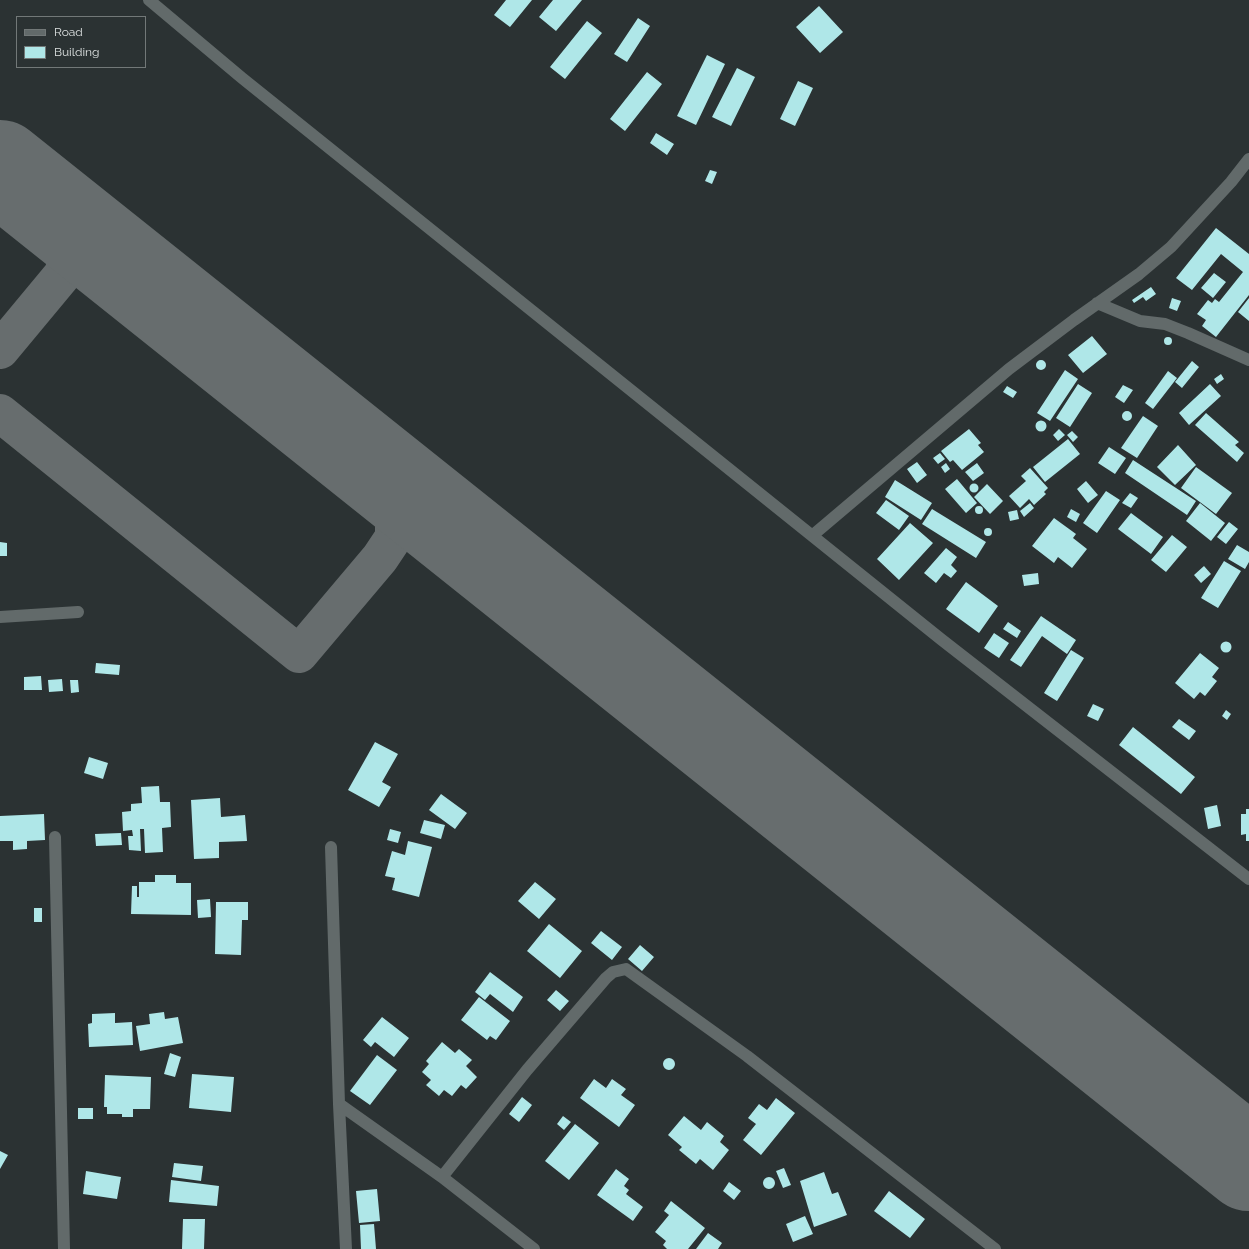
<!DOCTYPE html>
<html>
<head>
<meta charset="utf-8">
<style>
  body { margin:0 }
  #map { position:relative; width:1249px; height:1249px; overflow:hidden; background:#2b3233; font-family:Raleway,sans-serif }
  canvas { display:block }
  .legend { position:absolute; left:16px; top:16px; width:130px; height:52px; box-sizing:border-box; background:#2b3233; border:1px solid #727878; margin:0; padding:5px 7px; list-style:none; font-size:12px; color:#dce0e0 }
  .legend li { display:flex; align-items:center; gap:8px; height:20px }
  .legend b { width:20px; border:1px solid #727878 }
</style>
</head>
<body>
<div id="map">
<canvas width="1249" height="1249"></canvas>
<ul class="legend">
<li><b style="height:5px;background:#626a6a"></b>Road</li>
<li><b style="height:11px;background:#afe7e8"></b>Building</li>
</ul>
</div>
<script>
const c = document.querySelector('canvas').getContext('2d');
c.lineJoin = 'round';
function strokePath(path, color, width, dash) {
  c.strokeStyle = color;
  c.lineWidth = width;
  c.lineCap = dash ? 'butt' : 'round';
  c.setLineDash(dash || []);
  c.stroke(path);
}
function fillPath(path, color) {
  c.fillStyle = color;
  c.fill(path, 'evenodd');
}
const taxiway = new Path2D(`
  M0,350L64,273L66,257L62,240
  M0,413L299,654L380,558L394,537V506`);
const runway = new Path2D(`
  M0,167L1249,1164`);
const building = new Path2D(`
  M506,0H532L510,27L494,15Z
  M553,0H582L556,31L539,17Z
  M819,6L843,32L820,53L796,27Z
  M638,18L650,26L627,62L614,54Z
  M587,21L602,33L565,79L550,67Z
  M707,55L725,64L696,125L677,116Z
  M737,68L755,77L731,126L712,117Z
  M647,72L662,84L625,131L610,119Z
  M798,81L813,88L795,126L780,119Z
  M656,133L674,144L667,155L650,143Z
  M710,170L717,172L712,184L705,181Z
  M1216,228L1249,254V295L1216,337L1202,326L1206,320L1197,314L1208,300L1212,303L1215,299L1219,302L1243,272L1221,254L1192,290L1176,278Z
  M1214,273L1226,282L1213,298L1201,288Z
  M1151,287L1156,294L1146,301L1143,297L1134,303L1132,300Z
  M1172,298L1181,301L1177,311L1169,308Z
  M1249,298V321L1238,312Z
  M1092,336L1107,354L1083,373L1068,355Z
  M1164 341a4 4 0 1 1 8 0a4 4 0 1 1-8 0Z
  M1036 365a5 5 0 1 1 10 0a5 5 0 1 1-10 0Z
  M1192,361L1199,367L1182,388L1175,382Z
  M1065,370L1078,379L1050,421L1037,413Z
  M1168,371L1177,378L1153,409L1145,403Z
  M1221,374L1224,379L1217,384L1214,379Z
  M1078,384L1092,393L1070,427L1056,418Z
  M1210,384L1221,396L1189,425L1179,413Z
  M1123,385L1133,390L1124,403L1115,397Z
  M1007,386L1017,392L1013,398L1003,392Z
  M1122 416a5 5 0 1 1 10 0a5 5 0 1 1-10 0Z
  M1206,413L1239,442L1235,445L1244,453L1237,462L1195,425Z
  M1143,416L1158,426L1137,458L1121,448Z
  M1035.5 426a5.5 5.5 0 1 1 11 0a5.5 5.5 0 1 1-11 0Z
  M969,429L981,443L978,445L984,452L962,470L953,460L950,462L941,451Z
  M1059,429L1065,435L1058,441L1053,435Z
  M1072,431L1078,437L1073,442L1067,435Z
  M1068,439L1080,454L1045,482L1033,467Z
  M1178,445L1196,465L1175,485L1157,467Z
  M1109,447L1126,458L1115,474L1098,463Z
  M940,453L945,459L938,464L933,458Z
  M1133,460L1196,501L1187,515L1125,473Z
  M917,462L927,475L917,483L907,469Z
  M946,463L950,469L945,473L941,467Z
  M977,463L984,473L973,481L965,472Z
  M1196,467L1232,493L1216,514L1181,488Z
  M1030,468L1048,488L1044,492L1046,494L1034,505L1029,499L1020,508L1009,496L1026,481L1021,476Z
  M957,479L977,503L966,513L945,489Z
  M895,480L932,503L921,520L885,497Z
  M1086,481L1098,495L1088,503L1077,489Z
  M969.5 488a4.5 4.5 0 1 1 9 0a4.5 4.5 0 1 1-9 0Z
  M987,484L1003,501L990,514L974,497Z
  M1106,491L1120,500L1097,533L1083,523Z
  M1130,493L1138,498L1131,508L1122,503Z
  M886,500L909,516L899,530L876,513Z
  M1030,503L1034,508L1024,517L1020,511Z
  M1200,503L1225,523L1211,541L1186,521Z
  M975 510a4 4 0 1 1 8 0a4 4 0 1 1-8 0Z
  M932,509L986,542L976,558L922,524Z
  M1071,509L1080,514L1076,522L1067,517Z
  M1017,510L1019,519L1010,521L1008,512Z
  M1131,513L1163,537L1151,554L1118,529Z
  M1054,518L1076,534L1073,538L1087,549L1072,568L1058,557L1054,563L1032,546Z
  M1229,522L1238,529L1226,544L1217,537Z
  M910,523L933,543L899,580L877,559Z
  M984 532a4 4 0 1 1 8 0a4 4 0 1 1-8 0Z
  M1172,535L1187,547L1166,572L1151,560Z
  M0,542L7,543V556H0Z
  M1237,545L1249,552V562L1245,569L1228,559Z
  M946,548L957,557L951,565L957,571L951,578L944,573L936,583L924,573Z
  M1224,561L1241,571L1218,608L1201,598Z
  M1204,566L1211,574L1201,583L1194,575Z
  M1038,573L1039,584L1024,586L1022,575Z
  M966,582L998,606L979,633L946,609Z
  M1041,616L1076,640L1067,654L1042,636L1021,667L1010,660Z
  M1008,622L1021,631L1017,638L1003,629Z
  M994,633L1009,643L999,658L984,648Z
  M1220.5 647a5.5 5.5 0 1 1 11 0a5.5 5.5 0 1 1-11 0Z
  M1071,650L1084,658L1057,701L1044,693Z
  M1200,653L1219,668L1212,677L1217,681L1205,696L1200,692L1194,699L1175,683Z
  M96,663L120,665L119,675L95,673Z
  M41,676L42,690H24V677Z
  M62,679L63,691L49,692L48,680Z
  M70,680H78L79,692L71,693Z
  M1093,704L1104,709L1098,721L1087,716Z
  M1226,710L1231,714L1227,720L1222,716Z
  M1179,719L1196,731L1189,740L1172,727Z
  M1133,727L1195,777L1181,794L1119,745Z
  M375,742L398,754L382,782L391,787L379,807L348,790Z
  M89,757L108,763L103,779L84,773Z
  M159,786L160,802H170L171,827L162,828L163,852L145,853L144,829H140L141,851L129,850L128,836H133L132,830L123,831L122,812L131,811V804L142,803L141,787Z
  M441,794L467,813L455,829L429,810Z
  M220,798L221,817L245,815L247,841L219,842V858L194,859L191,800Z
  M1217,805L1221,826L1208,829L1204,808Z
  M1246,809H1249V841H1246V834L1241,835V814H1246Z
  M44,814L45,840L27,841V849L13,850V841H0V816Z
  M424,820L445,825L441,839L420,833Z
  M390,829L401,832L398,843L387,840Z
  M121,833L122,845L96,846L95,834Z
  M408,841L432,847L419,897L392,890L395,878L385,876L392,851L405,855Z
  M155,875H176V883H191V915L131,914L132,886H137V897H139V882H155Z
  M535,882L556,899L539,919L518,901Z
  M210,899L211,917L198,918L197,900Z
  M216,902H248V920H242L241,955L215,954Z
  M34,908H42V922H34Z
  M549,924L582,951L560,978L527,951Z
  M601,931L622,947L612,960L591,943Z
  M640,945L654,957L642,971L628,959Z
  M490,972L523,997L513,1012L490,994L485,1000L475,992Z
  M556,990L569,1001L560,1011L547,1000Z
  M479,997L510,1021L496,1040L490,1036L487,1040L461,1020Z
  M164,1012L165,1019L178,1017L183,1043L140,1051L136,1026L150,1024L149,1014Z
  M115,1013V1023L132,1022L133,1045L89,1047L88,1024L92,1023V1014Z
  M382,1017L409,1038L394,1057L375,1042L371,1047L363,1040Z
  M442,1042L455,1053L459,1049L472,1060L466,1066L477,1077L466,1089L461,1085L452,1096L444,1090L439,1096L426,1085L431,1080L422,1072L429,1064L426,1061Z
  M170,1053L181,1057L175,1077L164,1074Z
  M377,1055L397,1070L370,1105L350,1091Z
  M663 1064a6 6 0 1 1 12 0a6 6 0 1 1-12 0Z
  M192,1074L234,1077L231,1112L189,1108Z
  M105,1075L151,1077L150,1109H133V1117H122V1114H107V1107H104Z
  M594,1079L606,1088L612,1079L626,1089L621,1095L635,1105L619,1127L580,1098Z
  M522,1097L532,1105L519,1122L509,1114Z
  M776,1098L795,1113L761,1155L743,1140L756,1124L748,1118L759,1104L767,1110Z
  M78,1108H93V1119H78Z
  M563,1116L571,1122L564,1130L557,1124Z
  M684,1116L701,1130L707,1122L724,1136L720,1142L729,1150L713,1170L700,1159L696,1164L679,1150L682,1147L668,1135Z
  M575,1124L599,1143L569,1180L545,1161Z
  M0,1151L8,1155L0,1169Z
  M174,1163L203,1166L201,1181L172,1177Z
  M784,1168L791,1185L783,1188L776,1171Z
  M616,1169L629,1179L624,1186L629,1190L626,1194L643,1207L633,1221L597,1195Z
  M86,1171L121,1177L117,1199L83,1194Z
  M824,1172L832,1194L838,1192L847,1215L814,1227L800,1181Z
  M763 1183a6 6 0 1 1 12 0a6 6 0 1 1-12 0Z
  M171,1180L219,1186L217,1206L169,1202Z
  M729,1182L741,1191L734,1200L723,1191Z
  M377,1189L380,1221L359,1223L356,1191Z
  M889,1191L925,1219L910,1238L874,1211Z
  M671,1201L705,1228L688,1249H667L663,1245L666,1241L655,1232L669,1215L664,1211Z
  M805,1216L813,1234L793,1242L786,1224Z
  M183,1219H205L204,1249H182Z
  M374,1224L376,1249H361L360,1225Z
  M708,1233L722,1243L718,1249H696Z`);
const minor = new Path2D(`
  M149,0L242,78L942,640L1249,879
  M1097,303L1140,321L1165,324L1188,333L1249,360
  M813,535L1009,369L1074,320L1139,274L1171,247L1231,182L1249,159
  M0,617L78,612
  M55,837L64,1249
  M331,847L339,1104L346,1249
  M339,1104L442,1177L534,1249
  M442,1177L527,1070L606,978L613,972L626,969L747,1056L995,1249`);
strokePath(taxiway, '#676d6e', 38);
strokePath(runway, '#676d6e', 94);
fillPath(building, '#afe7e8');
strokePath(minor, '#626a6a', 12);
</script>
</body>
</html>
